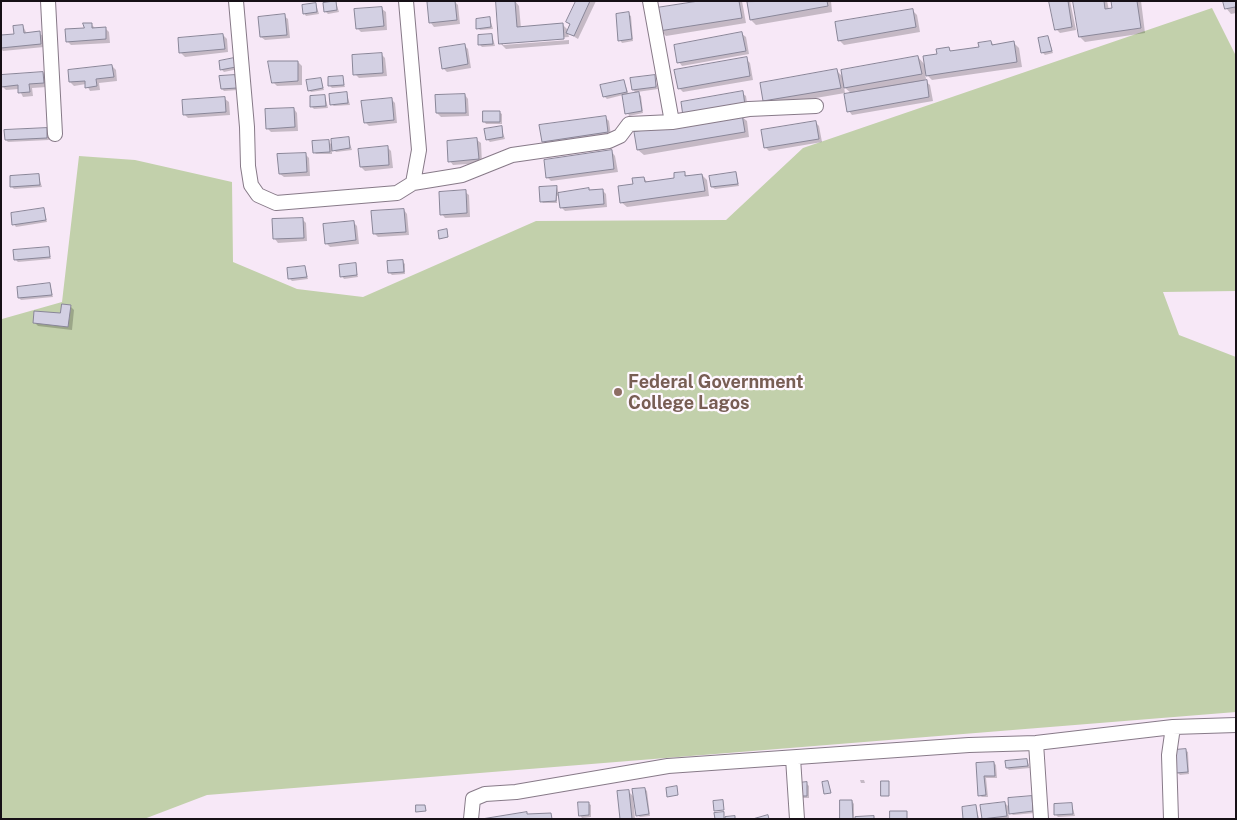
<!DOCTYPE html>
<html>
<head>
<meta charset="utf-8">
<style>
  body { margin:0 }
  #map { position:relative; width:1237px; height:820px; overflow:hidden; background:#f7e8f7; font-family:"Public Sans",sans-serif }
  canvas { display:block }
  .frame { position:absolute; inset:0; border:2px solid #161016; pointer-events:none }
</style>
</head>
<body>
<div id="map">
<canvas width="1237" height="820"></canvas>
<div class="frame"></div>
</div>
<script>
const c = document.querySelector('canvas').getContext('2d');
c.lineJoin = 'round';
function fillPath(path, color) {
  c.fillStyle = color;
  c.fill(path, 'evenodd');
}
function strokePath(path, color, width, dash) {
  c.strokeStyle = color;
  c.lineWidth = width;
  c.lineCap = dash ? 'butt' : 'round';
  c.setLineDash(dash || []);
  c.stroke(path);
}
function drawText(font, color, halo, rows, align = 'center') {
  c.font = font + ' "Public Sans",sans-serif';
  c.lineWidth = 4.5;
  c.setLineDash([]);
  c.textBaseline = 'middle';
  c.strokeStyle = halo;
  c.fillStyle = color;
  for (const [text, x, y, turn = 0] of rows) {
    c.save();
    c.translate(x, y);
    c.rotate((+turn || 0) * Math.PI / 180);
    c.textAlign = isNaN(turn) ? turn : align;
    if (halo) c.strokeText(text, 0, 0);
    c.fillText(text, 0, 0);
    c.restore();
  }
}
const green = new Path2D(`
  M1212,8L1236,56V291L1163,292L1179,335L1236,357V712L207,795L144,819H1L2,319L62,302L79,156L135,160L232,182L233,262L297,289L363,297L536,221L726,220L803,148Z`);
const shadow = new Path2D(`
  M454,1L458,5L460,24L434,27L431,23Z
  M515,1L519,6L521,28L563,25L569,31L571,25L568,22L578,1H596L578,39L568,33L569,37L503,42V45L569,40V44L506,49L500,43Z
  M707,1H742L746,23L666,36L661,31Z
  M757,1H831L832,12L756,25L751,20L748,3Z
  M1051,1H1070L1076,30L1060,33L1056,29Z
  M1075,1H1107L1109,10L1114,9L1112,1H1141L1145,33L1085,42L1080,37Z
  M1236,1V13L1231,14L1226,8Z
  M336,2L339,12L328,14L325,11Z
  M316,4L319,14L306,16L304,13Z
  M382,9L386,12L387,30L361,32L357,28Z
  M912,10L917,15L920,32L844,45L839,40Z
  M628,14L631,16L633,41L622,43L620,40Z
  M284,16L288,19L290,38L265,40L261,37Z
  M490,19L493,29L480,30L478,28Z
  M91,24L96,29L105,28L109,32L110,43L71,45L67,41Z
  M23,26L27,34L39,33L43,36L44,47L3,51L1,49V36L15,35Z
  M742,34L746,37L749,54L682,66L679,62Z
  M223,35L227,39L228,52L185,57L181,53Z
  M492,35L495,46L482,47L480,45Z
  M1048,37L1053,53L1045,55L1042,52Z
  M991,42L995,46L1014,43L1019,48L1022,67L932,80L925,73L926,79L924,80L930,85L933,101L852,115L849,111L852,94L844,87L845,93L769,106L764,101L837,71L843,77L918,57L925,65L949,49L952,52L980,48Z
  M465,46L468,49L471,68L447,72L443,68Z
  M381,54L385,58L387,76L359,78L355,74Z
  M746,59L750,63L753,80L683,92L679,88Z
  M234,60L238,69L224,72L222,70Z
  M298,62L302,66V85L277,86L273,82Z
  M112,66L116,70L117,81L99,83L100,90L90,91L86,84L74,86L70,82Z
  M43,73L47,77V87L32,88L33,96L23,97L19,89L6,90L2,86Z
  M235,76L238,90L224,91L222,89Z
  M654,76L658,89L637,92L641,96L643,113L629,116L623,95L607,99L604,96L624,81L629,95L637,94L633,90Z
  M342,77L345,87L332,88L330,86Z
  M321,79L324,90L311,92L309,90Z
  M742,93L746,96L748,109L682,103Z
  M347,94L350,105L334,106L331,104Z
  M465,95L468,99L469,116L441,117L437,113Z
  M325,96L328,108L314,109L312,107L311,97Z
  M225,99L229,102L230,115L188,118L184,114Z
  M391,99L395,103L397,123L369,126L365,122Z
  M294,109L297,113L298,131L271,132L267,128Z
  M499,112L502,114V124H486L484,121Z
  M741,116L747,121L749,137L644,155L638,150Z
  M605,117L609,121L611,136L547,145L543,141Z
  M815,122L819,126L822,142L769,151L765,147Z
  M501,127L505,139L490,142L487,139Z
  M46,129L49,140L8,142L6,140Z
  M348,138L352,150L336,152L332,148V154H316L314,152L329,142L333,146Z
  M477,140L481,143L482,163L453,165L450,161Z
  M387,147L391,151L393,168L365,171L361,167Z
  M612,152L615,156L618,172L551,181L547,177Z
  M305,154L309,158L310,176L284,177L280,174Z
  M684,173L688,177L702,175L707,180L709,196L627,207L621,202L635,185L644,178L648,183L676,179Z
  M736,173L739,186L715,189L712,187Z
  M38,175L42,187L14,189L12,187Z
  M557,187L559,194L602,190L606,194L607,207L565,211L561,207L560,195L557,196V203H543L541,201Z
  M465,192L469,195L470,217L445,218L442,214Z
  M44,209L47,222L16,227L14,224Z
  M404,210L407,214L409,235L378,237L374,233Z
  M302,219L306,223L307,241L278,243L275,239Z
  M353,222L357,226L359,244L330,247L326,243Z
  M48,248L51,259L18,262L15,259Z
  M403,262L405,264V274L392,275L389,272Z
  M355,265L358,277L344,279L342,276Z
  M305,267L308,279L292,281L290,279L288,269Z
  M50,284L53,297L21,300L19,298Z
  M70,306L74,310L72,330L38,326L34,322L62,315Z
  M1185,750L1188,752L1189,774L1180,775L1177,772Z
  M1027,760L1030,768L1009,770L1007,768Z
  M994,763L996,765L997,778H986L988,797H982L979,795L977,764Z
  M860,780H864L865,783H861Z
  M807,784L809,786V798H802L800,796Z
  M645,789L647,791L650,816L640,817L637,815Z
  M628,791L633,796L635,819H621Z
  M1031,797L1035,813L1013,815L1008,810L1009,818L983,819L1005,803L1010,808Z
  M852,801L854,804V819H842Z
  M588,803L591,805V817L582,818L580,815Z
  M1072,805L1075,816L1058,817L1056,815Z
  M976,806L979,819H965Z`);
const building = new Path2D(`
  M336,1L337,10L324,12L323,3Z
  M455,1L457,20L429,23L427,2Z
  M496,1H515L517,27L563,23L564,39L499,44Z
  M576,1H590L574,36L566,33L570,24L566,22Z
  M699,1H739L742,18L659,31L656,8Z
  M827,1L828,6L750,20L747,2Z
  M1049,1H1068L1072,27L1055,30Z
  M1073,1H1104L1105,9L1112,8L1111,1H1137L1141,28L1079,37Z
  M1223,1H1236V11L1235,7L1225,9Z
  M316,3L317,12L303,14L302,5Z
  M382,7L384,26L356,29L354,9Z
  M913,9L916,27L838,41L835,22Z
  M629,12L632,39L618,41L616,14Z
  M285,14L287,35L260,37L258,17Z
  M490,17L491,27L476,29V19Z
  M83,23H92V28L106,27V39L66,42L65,29L84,28Z
  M23,25L24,33L40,31L41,44L1,48V35L14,34L13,26Z
  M742,32L746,51L677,63L674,45Z
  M223,34L225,49L179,53L178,38Z
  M492,34L493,44L478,45V35Z
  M1048,36L1052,51L1041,53L1038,38Z
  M991,41L992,45L1014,41L1017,62L926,76L923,56L937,54L936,49L949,47L950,51L979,47L978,43Z
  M465,44L468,64L442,69L439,48Z
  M382,53L383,73L353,75L352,55Z
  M918,56L922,74L844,88L841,70Z
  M747,57L750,76L678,89L674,70Z
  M234,58L236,67L220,70L219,61Z
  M268,61H298V81L272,83Z
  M112,65L114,77L96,79L97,86L85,88V81L69,82L68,70Z
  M837,69L841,88L763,101L760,83Z
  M43,72L44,83L29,84L30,92L18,93V85L1,87V75Z
  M235,75L237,88L221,89L219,76Z
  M655,75L656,87L632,90L630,78Z
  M343,76L344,85L328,86V77Z
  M321,78L323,88L308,91L306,80Z
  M624,80L627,92L603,97L600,85Z
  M927,80L929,97L847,112L844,94Z
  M743,91L745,105L683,116L681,102Z
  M347,92L348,103L330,105L329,94Z
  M639,92L642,111L625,114L622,95Z
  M465,94L466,113H436L435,95Z
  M325,95L326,106L310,107V96Z
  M225,97L226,112L183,115L182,100Z
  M392,98L394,120L364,123L361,101Z
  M294,108L295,127L266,129L265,109Z
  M483,111H500V122H483Z
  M742,114L745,132L637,150L634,132Z
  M606,116L608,132L542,142L539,125Z
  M816,121L819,139L764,148L761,130Z
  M502,126L503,137L486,140L484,129Z
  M47,128V138L5,140L4,130Z
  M349,137L350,148L332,151L331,139Z
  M477,138L479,159L448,162L447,141Z
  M329,140L330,152L313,153L312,141Z
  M388,146L389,165L360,167L358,149Z
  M612,150L614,169L546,178L544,160Z
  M306,153L307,172L279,174L277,154Z
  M685,172V176L702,174L705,191L620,203L618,186L633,184L632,178L644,177L645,182L674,178V173Z
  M736,172L738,184L711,187L709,176Z
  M39,174L40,185L10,187V176Z
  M557,186L556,201L540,202L539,187Z
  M589,188V190L603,189L604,204L560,208L558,193Z
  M466,190L467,213L440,215L439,192Z
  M44,208L46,220L12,225L11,213Z
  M404,209L406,232L373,234L371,211Z
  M303,218L304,238L273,239L272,219Z
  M354,221L356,240L325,244L323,224Z
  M447,229L448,237L439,239L438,231Z
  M49,247L50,257L14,260L13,250Z
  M403,260L404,272L388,273L387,261Z
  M356,263L357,275L340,277L339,265Z
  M305,266L307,277L288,279L287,268Z
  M50,283L52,295L18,298L17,287Z
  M62,304L71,305L68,327L33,323L34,311L60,313Z
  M1186,749L1188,772L1176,773L1174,750Z
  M1027,759L1028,766L1006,768L1005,761Z
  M994,762L995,776H984L986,795L978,796L976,763Z
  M828,781L831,793L824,794L822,782Z
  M881,781H889V796H881Z
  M807,782V796H798V783Z
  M677,786L678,795L667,797L666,788Z
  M645,788L649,814L636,816L632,789Z
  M629,790L632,819H620L617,791Z
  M1032,796L1033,811L1009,814L1008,798Z
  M723,800L724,810L714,811L713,801Z
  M840,800H852L853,819H840Z
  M578,802H589V815L579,816Z
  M1005,802L1007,816L982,819L980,805Z
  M1072,803L1073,814L1054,815V804Z
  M416,805H425L426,811L416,812Z
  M976,805L978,819H963L962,807Z
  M890,811H907V819H890Z
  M527,812V814L551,813L552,819H482Z
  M724,812V819H715L714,813Z
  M768,815L769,819H753Z
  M735,816V819H725V817Z
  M874,816V819H855V817Z`);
const minor = new Path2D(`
  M48,1L55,134
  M236,1L247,127L248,166L251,185L258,195L276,203L397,193L413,183L419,150L406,1
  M650,1L672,122
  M413,183L462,175L512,155L609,141L620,136L629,124L672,122L749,109L816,106
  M1036,743L1041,819
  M793,758L797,819
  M471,819L473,799L485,794L516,792L668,766L969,745L1036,743L1173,727L1236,725
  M1171,819L1169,755L1173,727`);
const markers = [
  [618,392,5,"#8d6e63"]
];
const educationNames = [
  ["Federal Government",628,382],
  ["College Lagos",628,403]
];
fillPath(green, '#c2d0ab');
fillPath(shadow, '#0003');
fillPath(building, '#d3d0e3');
strokePath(building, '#898698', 1);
strokePath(minor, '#877a88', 16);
strokePath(minor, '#fff', 14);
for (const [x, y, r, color] of markers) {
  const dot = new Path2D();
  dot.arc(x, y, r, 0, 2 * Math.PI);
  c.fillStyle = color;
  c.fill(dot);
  strokePath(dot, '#fff8ff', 2);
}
drawText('bold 18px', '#785e54', '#fff8ff', educationNames, 'left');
</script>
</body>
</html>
